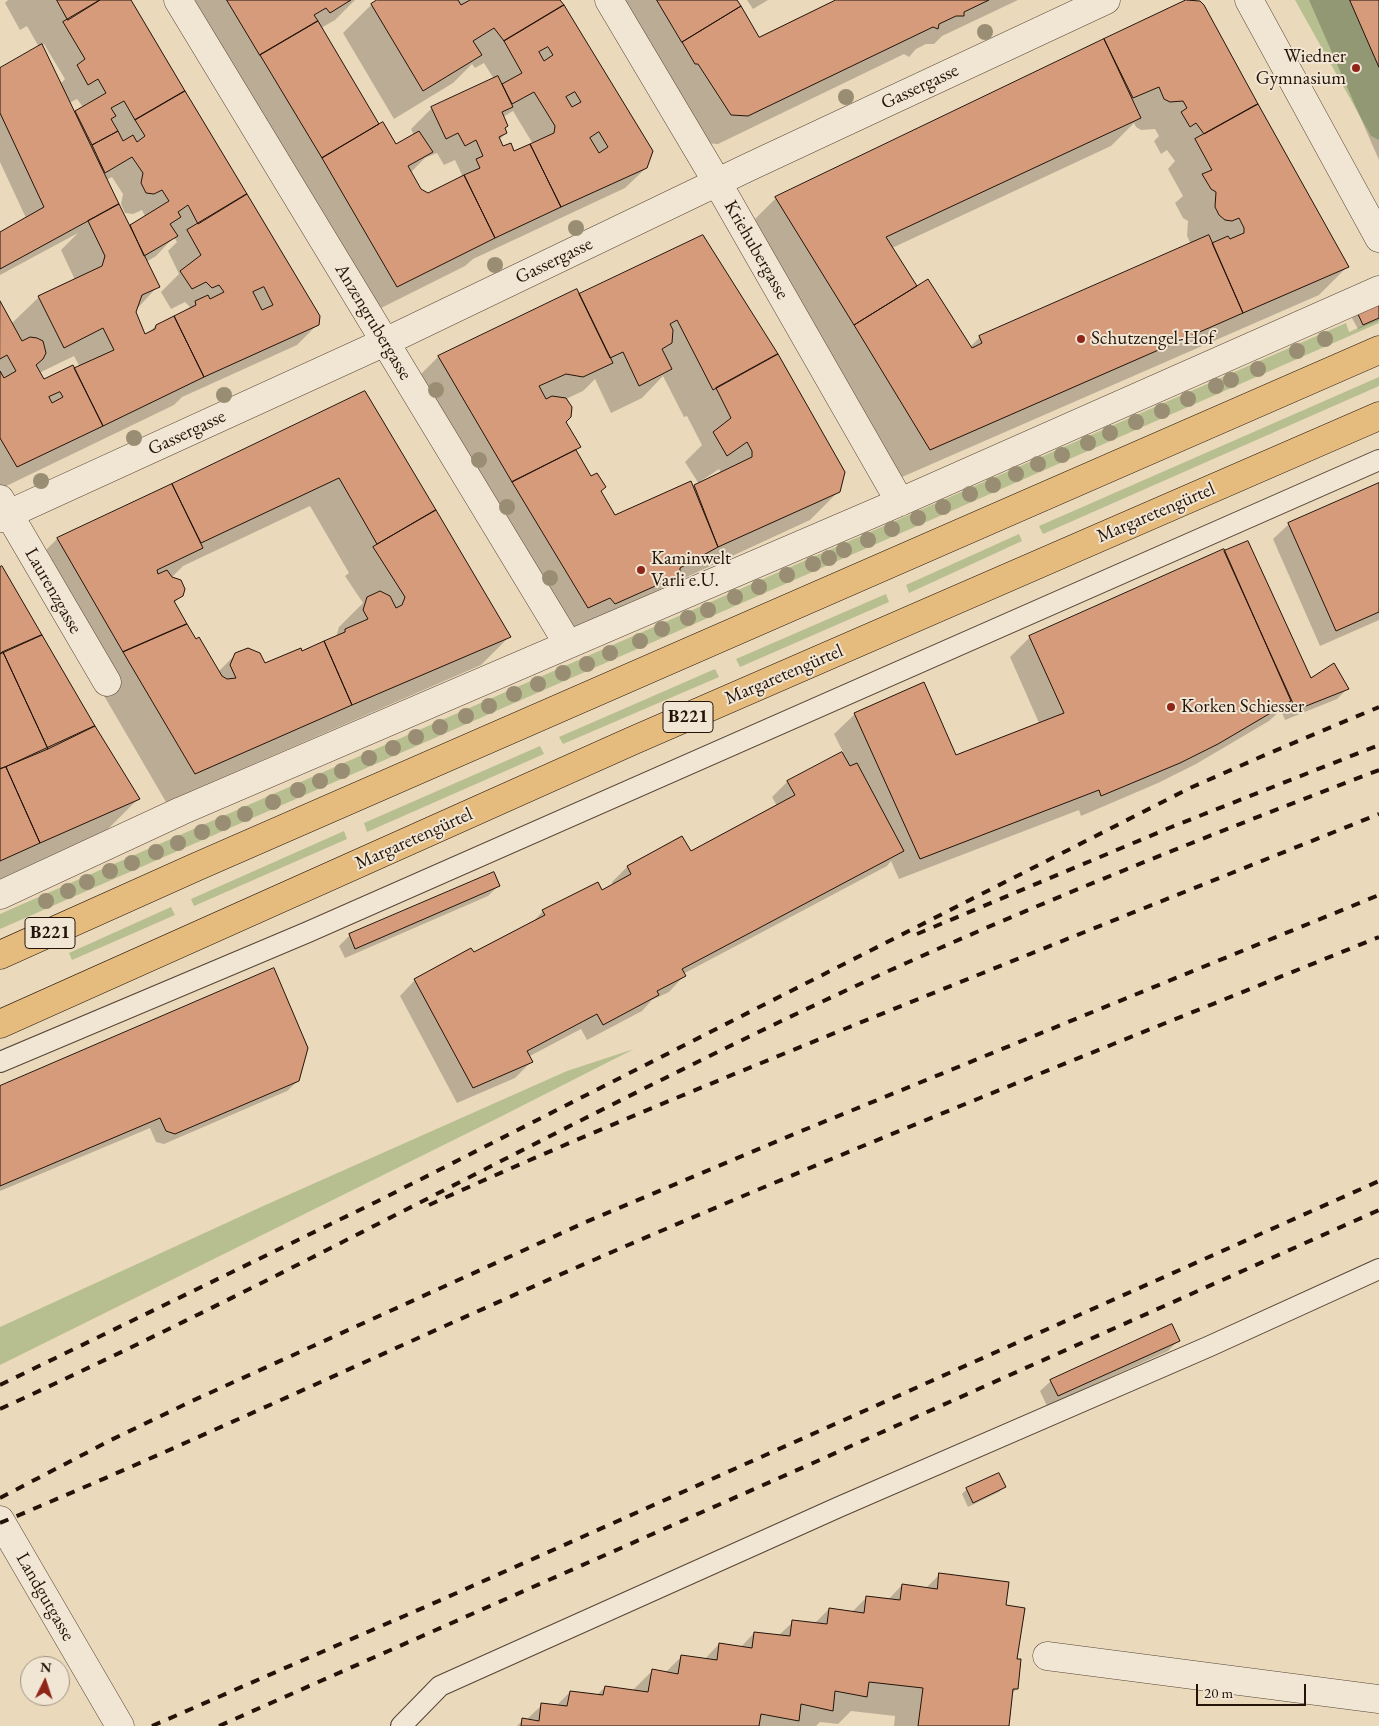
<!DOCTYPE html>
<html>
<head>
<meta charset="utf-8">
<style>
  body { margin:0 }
  #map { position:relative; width:1379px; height:1726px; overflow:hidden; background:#ead9bb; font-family:"EB Garamond",serif }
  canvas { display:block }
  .north { position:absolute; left:20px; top:1656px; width:50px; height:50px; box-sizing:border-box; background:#f1e6d3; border:1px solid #9f9282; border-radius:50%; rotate:4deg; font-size:14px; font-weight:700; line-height:20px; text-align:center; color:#241309 }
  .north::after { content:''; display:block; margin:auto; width:18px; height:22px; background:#8f2418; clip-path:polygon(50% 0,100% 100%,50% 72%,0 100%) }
  .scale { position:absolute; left:1196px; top:1684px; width:110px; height:22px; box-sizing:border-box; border:2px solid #241309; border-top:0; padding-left:6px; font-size:15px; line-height:18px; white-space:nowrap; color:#241309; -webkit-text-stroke:4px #f1e6d3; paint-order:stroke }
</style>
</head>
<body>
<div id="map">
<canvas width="1379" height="1726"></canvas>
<div class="north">N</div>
<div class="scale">20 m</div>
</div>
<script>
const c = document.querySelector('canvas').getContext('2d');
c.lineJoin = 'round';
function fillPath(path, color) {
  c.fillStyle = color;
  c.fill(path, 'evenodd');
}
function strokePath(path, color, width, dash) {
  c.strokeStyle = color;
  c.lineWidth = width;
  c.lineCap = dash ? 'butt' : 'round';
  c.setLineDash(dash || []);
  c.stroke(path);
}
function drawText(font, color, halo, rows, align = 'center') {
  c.font = font + ' "EB Garamond",serif';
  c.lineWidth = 4;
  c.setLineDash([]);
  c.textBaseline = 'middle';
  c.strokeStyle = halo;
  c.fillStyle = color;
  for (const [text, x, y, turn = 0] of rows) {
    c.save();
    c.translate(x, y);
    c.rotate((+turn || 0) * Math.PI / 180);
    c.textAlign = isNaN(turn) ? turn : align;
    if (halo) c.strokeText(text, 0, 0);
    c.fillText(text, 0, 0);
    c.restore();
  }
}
const green = new Path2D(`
  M1295,0H1350L1379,67V140L1371,136Z
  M1379,319V323L0,929V914L1346,323L1349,332Z
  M1379,377V386L1043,534L1039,526Z
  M1019,534L1022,541L909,593L906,585Z
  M886,594L889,602L740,667L736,659Z
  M715,669L719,677L563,744L559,737Z
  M540,746L544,754L367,832L364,823Z
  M344,831L347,839L194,906L191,899Z
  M171,907L175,915L72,960L69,953Z
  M634,1049L496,1119L0,1365V1327L261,1207L567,1071Z`);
const shadow = new Path2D(`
  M8,0H130L317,325L297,345L182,397L174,405L0,489V303L11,324L39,297L75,280L61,250L78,233L0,275V233L26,218L0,162V69L39,47L27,26L20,30L5,3ZM44,44L65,79L60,84L41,46ZM77,99L83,107L74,113L69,103ZM112,177L123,194L121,204L125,213L133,214L142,210L145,216L129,227L106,180ZM174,237L177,242L168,251L179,274L161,292L171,309L185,302L190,307L187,311L156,326L144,336L134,312L158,286L146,262L156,256ZM74,356L80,367L44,380L39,373Z
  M182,0H355L335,20L321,28L378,126L396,146L414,135L411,129L432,108L494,79L484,63L475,68L472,64L453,83L394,119L343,33L371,5L379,0H559L646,168L625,188L473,259L465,266L369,314ZM513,111L533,144L514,153L502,148L499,140L506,133L503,117ZM437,153L444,165L455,160L462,175L457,180L428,194L420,190L410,173L425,158Z
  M611,0H735L758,39L839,0H1018L942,36L934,44H926L916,49L909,57L904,54L718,144L702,143Z
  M747,0H768L753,9Z
  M1309,0H1379V160Z
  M1188,1L1347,267L1319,295L902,477L748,226L776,198ZM1134,123L1136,127L1141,130L1155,129L1159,136L1154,141L1161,154L1167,150L1175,161L1168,169L1183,196L1175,203L1183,218L1188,221L1187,236L1191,244L980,337L970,347L916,288L892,248L1111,146Z
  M702,236L839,491L810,520L559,636L410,385L438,357L576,291L578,296ZM663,376L684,417L687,416L702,445L685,462L699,484L615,516L575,451L580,447L564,422L566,399L583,391L595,379L611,413L642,398ZM719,469L721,473L702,483L701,481Z
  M1379,304V320L1358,329L1352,318L1357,313Z
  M364,393L510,636L481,665L166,802L29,567L57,539ZM310,506L349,573L345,576L363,603L339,627L336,637L302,652L264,665L236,654L218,672L196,641L174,603L182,595L169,578L173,576L183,566Z
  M1379,485V620L1320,646L1273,539L1289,524Z
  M1223,550L1311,680L1348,688L1337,699L1285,720L1281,710L1269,721L1196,764L1158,783L1081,816L1079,810L899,879L891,861L887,866L683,974L684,976L669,992L652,1000L642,1011L587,1040L581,1029L528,1057L531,1062L515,1078L457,1103L400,996L415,980L473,954L531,924L543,911L602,892L613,885L612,882L627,867L682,838L690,853L777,806L772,797L787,782L843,752L834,734L855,714L955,756L1039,723L1010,657L1030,637Z
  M0,568L138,799L102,835L0,880Z
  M498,886L488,896L345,958L339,946L350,935Z
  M298,1081L287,1091L164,1144L156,1142L150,1128L0,1191V1088Z
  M1178,1341L1168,1351L1047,1406L1040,1391L1051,1381Z
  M1004,1487L999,1492L968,1507L962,1494L967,1489Z
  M940,1574L1005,1606L1016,1660L1017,1689L1011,1694L1007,1726H894L895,1716L851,1711L838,1724L820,1722L816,1726H517L523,1720H526L542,1705L556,1706L570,1692L597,1695L605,1687L632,1691L652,1671L665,1673L681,1657L704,1660L719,1644L740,1648L754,1633L778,1636L793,1622L814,1624L829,1609L851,1613L867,1597L888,1600L902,1585L925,1589Z`);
const building = new Path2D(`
  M57,0H100L68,20Z
  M100,0H131L185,91L135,120L124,101L111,108L116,116L111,119L118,131L92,145L75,111L106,93L98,79L88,85L77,65L85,59L63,22Z
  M227,0H351L330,13L326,8L314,15L318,21L260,55Z
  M377,0H458L461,5L470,0H560L564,5L504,41L494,28L473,41L482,55L423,91L371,4Z
  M657,0H737L741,6L682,42Z
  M836,0H989L964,12V16H956L939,24L938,29L933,27L748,116L731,115L698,64H695L682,42L741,6L759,37Z
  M1186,0L1200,1L1204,5L1258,104L1204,134L1196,123L1190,127L1181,112L1187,108L1183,101L1170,102L1164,99L1159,87L1133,98L1104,39Z
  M1350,0H1379V67Z
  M564,5L653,151L647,168L561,207L530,144L554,133L555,126L534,92L512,104L502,84L522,73L504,41ZM548,47L553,55L544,61L539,52ZM575,92L581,102L572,107L566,97ZM599,132L608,147L599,153L590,138Z
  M318,21L379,124L322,158L260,55Z
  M1104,39L1141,118L886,237L917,286L854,325L775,197Z
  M42,44L119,204L0,269V232L44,207L0,113V68Z
  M498,76L513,107L502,112L508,126L505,128L507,133L499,137L503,146L511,143L514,151L530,144L561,207L495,238L464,175L480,168L476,159L483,156L476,140L465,146L458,133L446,139L431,107Z
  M185,91L247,194L198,224L188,205L178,212L181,217L170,224L178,236L144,256L130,225L169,201L162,190L154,194L146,193L141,183L143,173L132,157L105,173L92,145L118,131L123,141L133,135L137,142L145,136L135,120Z
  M1258,104L1349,267L1243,313L1212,243L1228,236L1230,239L1244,233V228L1239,218L1232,221L1225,220L1219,215L1215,207L1216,192L1211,189L1202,174L1212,170L1195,139Z
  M383,122L396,144L419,131L433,152L408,166L421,189L428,193L464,175L495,238L397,287L322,158Z
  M247,194L320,316L319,325L204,377L174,316L196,305L195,301L208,295L210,299L224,292L219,285L212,288L206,282L192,289L180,271L201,255L187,230ZM264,287L273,305L262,310L253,292Z
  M119,204L160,287L142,295L136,312L145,334L155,329L156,325L174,316L204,377L103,426L74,368L114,350L103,328L64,348L38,296L102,266L105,256L88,221Z
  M703,235L778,354L713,390L677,320L670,324L673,330L672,343L662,349L672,369L639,386L623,352L610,358L579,294Z
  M1209,235L1243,313L930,450L854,325L928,279L972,348L982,343L979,336Z
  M577,289L613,363L583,377L566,374L539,386L546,399L552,396L566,398L572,407L571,417L566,422L581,447L512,482L438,356Z
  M0,301L22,341L30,337L37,338L43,341L46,353L43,359L36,365L44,379L73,365L103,426L17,467L0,438V371L4,378L16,371L7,355L0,359ZM60,392L63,397L52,403L49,397Z
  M1379,302V318L1363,325L1357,312Z
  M778,354L845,472L840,492L718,547L694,485L752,457V451L747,442L727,456L713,432L731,418L716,388Z
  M365,391L436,510L377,544L339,478L201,543L172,484Z
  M576,450L591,476L597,473L606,487L601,491L615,515L691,481L718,547L680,568V575L615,604L610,598L588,608L512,482Z
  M1379,483V612L1336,631L1288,523Z
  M172,484L203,548L157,570L158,574L167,570L172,577L181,580L185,589L183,596L174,601L187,624L123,652L57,538Z
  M436,510L511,637L352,705L324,641L345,632V629L368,619L363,610L367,597L380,591L390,596L396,608L402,605L405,597L373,547Z
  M1248,541L1311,678L1334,663L1349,689L1296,710L1224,551Z
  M1224,549L1291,701L1218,744L1180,763L1101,796L1099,790L920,859L854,713L924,682L956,755L1064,713L1029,636Z
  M2,566L42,635L0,654V567Z
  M187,624L196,639L199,637L222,676L227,679L236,678L230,665L235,653L248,648L260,653L265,663L301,648L302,651L324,641L352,705L195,774L123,652Z
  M42,635L95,726L48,749L3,652Z
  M3,652L48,749L0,769V654Z
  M95,726L140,799L40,843L6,767Z
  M842,752L850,766L857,763L904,851L682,969L686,976L657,991L659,995L603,1025L597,1014L527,1051L533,1062L473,1088L414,979L471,948L474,952L545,915L542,910L598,882L602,890L631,874L627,866L682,836L691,851L795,795L787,781Z
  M6,767L40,843L0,861V769Z
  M494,872L500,886L355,949L349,934Z
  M274,968L308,1048L299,1081L175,1134L166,1131L160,1118L0,1186V1086Z
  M1172,1324L1180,1341L1058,1396L1050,1380Z
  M999,1473L1006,1487L973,1503L966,1488Z
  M939,1573L1009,1582L1006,1605L1025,1608L1017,1659H1021L1018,1689H1013L1009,1726H918L923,1688L869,1682L867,1697L835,1691L833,1711L801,1704L799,1721L761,1714L759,1726H521L522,1718L539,1721L541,1703L567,1706L570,1691L603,1695L605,1686L648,1692L652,1669L678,1674L681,1655L717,1660L719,1643L752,1648L754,1632L790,1636L792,1620L827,1624L829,1608L864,1613L866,1596L900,1600L902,1584L937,1589Z`);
const service = new Path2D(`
  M0,1062L308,932L1379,460
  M401,1726L440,1686L839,1507L1210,1346L1379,1269`);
const minor = new Path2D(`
  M178,0L568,644
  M609,0L717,182L900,502
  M1249,0L1379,238
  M0,499L107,682
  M0,518L385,342L749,167L1106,0
  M0,895L181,811L900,502L1379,290
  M1047,1656L1379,1699`);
const tertiary = new Path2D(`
  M0,1520L120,1726`);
const primary = new Path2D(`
  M0,955L196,867L1379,350
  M0,1024L632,741L1379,416`);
const rail = new Path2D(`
  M917,934L1169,828L1379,745
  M429,1205C567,1142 707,1085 847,1028C1024,956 1202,885 1379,814
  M0,1385L378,1201L1190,788L1265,755L1379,707
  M0,1409C276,1283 541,1135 815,1005C999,918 1189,843 1379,770
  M0,1498L111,1440L192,1401L586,1222L799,1132L1379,895
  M0,1523C225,1429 444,1323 668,1228C903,1127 1142,1033 1379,937
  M152,1726L441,1600L1379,1181
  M219,1726L813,1463L1379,1210`);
const trees = [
  [985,32],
  [846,97],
  [576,228],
  [495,265],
  [1325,339],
  [1297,351],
  [1258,369],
  [1231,380],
  [1216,386],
  [436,390],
  [224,395],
  [1188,399],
  [1162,411],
  [1136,422],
  [1110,433],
  [134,438],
  [1088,443],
  [1062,455],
  [479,460],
  [1038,464],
  [1016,474],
  [41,481],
  [993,485],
  [970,494],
  [507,507],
  [943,507],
  [918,518],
  [892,529],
  [868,540],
  [844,550],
  [829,558],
  [813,564],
  [787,575],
  [550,578],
  [759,587],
  [735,597],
  [708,610],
  [688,618],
  [662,629],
  [640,641],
  [610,653],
  [587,664],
  [563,673],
  [538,684],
  [514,694],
  [489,706],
  [466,716],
  [440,727],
  [416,737],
  [393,748],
  [369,758],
  [342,771],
  [320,781],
  [298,790],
  [273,802],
  [245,814],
  [223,823],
  [202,832],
  [178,843],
  [156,852],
  [132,863],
  [110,871],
  [87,882],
  [68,891],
  [46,901]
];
const markers = [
  [1356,68,5,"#8f2418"],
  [1081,339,5,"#8f2418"],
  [641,570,5,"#8f2418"],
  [1171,707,5,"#8f2418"]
];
const shields = [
  [688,717,50],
  [50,933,50]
];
const shieldNames = [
  ["B221",688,717],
  ["B221",50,933]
];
const poiNames = [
  ["Wiedner",1346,57,"right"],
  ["Gymnasium",1346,79,"right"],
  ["Schutzengel-Hof",1091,339],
  ["Kaminwelt",651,559],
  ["Varli e.U.",651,581],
  ["Korken Schiesser",1181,707]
];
const streetNames = [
  ["Gassergasse",920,87,-25],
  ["Kriehubergasse",756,250,60],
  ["Gassergasse",554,261,-26],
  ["Anzengrubergasse",373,322,59],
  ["Gassergasse",187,433,-25],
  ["Margaretengürtel",1156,513,-23],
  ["Laurenzgasse",53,591,60],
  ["Margaretengürtel",784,675,-23],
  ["Margaretengürtel",414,839,-24],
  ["Landgutgasse",45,1597,60]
];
fillPath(green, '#b7bf90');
fillPath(shadow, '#0003');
fillPath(building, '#d69b7b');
strokePath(building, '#241309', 1);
strokePath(service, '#564436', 22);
strokePath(minor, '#564436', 29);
strokePath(tertiary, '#564436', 29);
strokePath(primary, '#241309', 29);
strokePath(service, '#f1e6d3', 20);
strokePath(minor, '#f1e6d3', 28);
strokePath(tertiary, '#f1e6d3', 28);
strokePath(primary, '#e5bc7e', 28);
strokePath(rail, '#241309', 4, [9, 9]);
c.fillStyle = '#998d73';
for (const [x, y] of trees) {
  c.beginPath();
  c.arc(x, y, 8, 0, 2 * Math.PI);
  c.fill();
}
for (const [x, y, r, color] of markers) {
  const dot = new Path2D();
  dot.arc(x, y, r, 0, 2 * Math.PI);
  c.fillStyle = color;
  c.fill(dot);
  strokePath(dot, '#f1e6d3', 2);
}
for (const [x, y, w] of shields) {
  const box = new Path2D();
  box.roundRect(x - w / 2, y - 15.5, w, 31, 4);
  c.fillStyle = '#f1e6d3';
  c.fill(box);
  strokePath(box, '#241309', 1);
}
drawText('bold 18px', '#241309', null, shieldNames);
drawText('19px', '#241309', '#f1e6d3', poiNames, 'left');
drawText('19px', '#241309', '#f1e6d3', streetNames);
</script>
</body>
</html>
